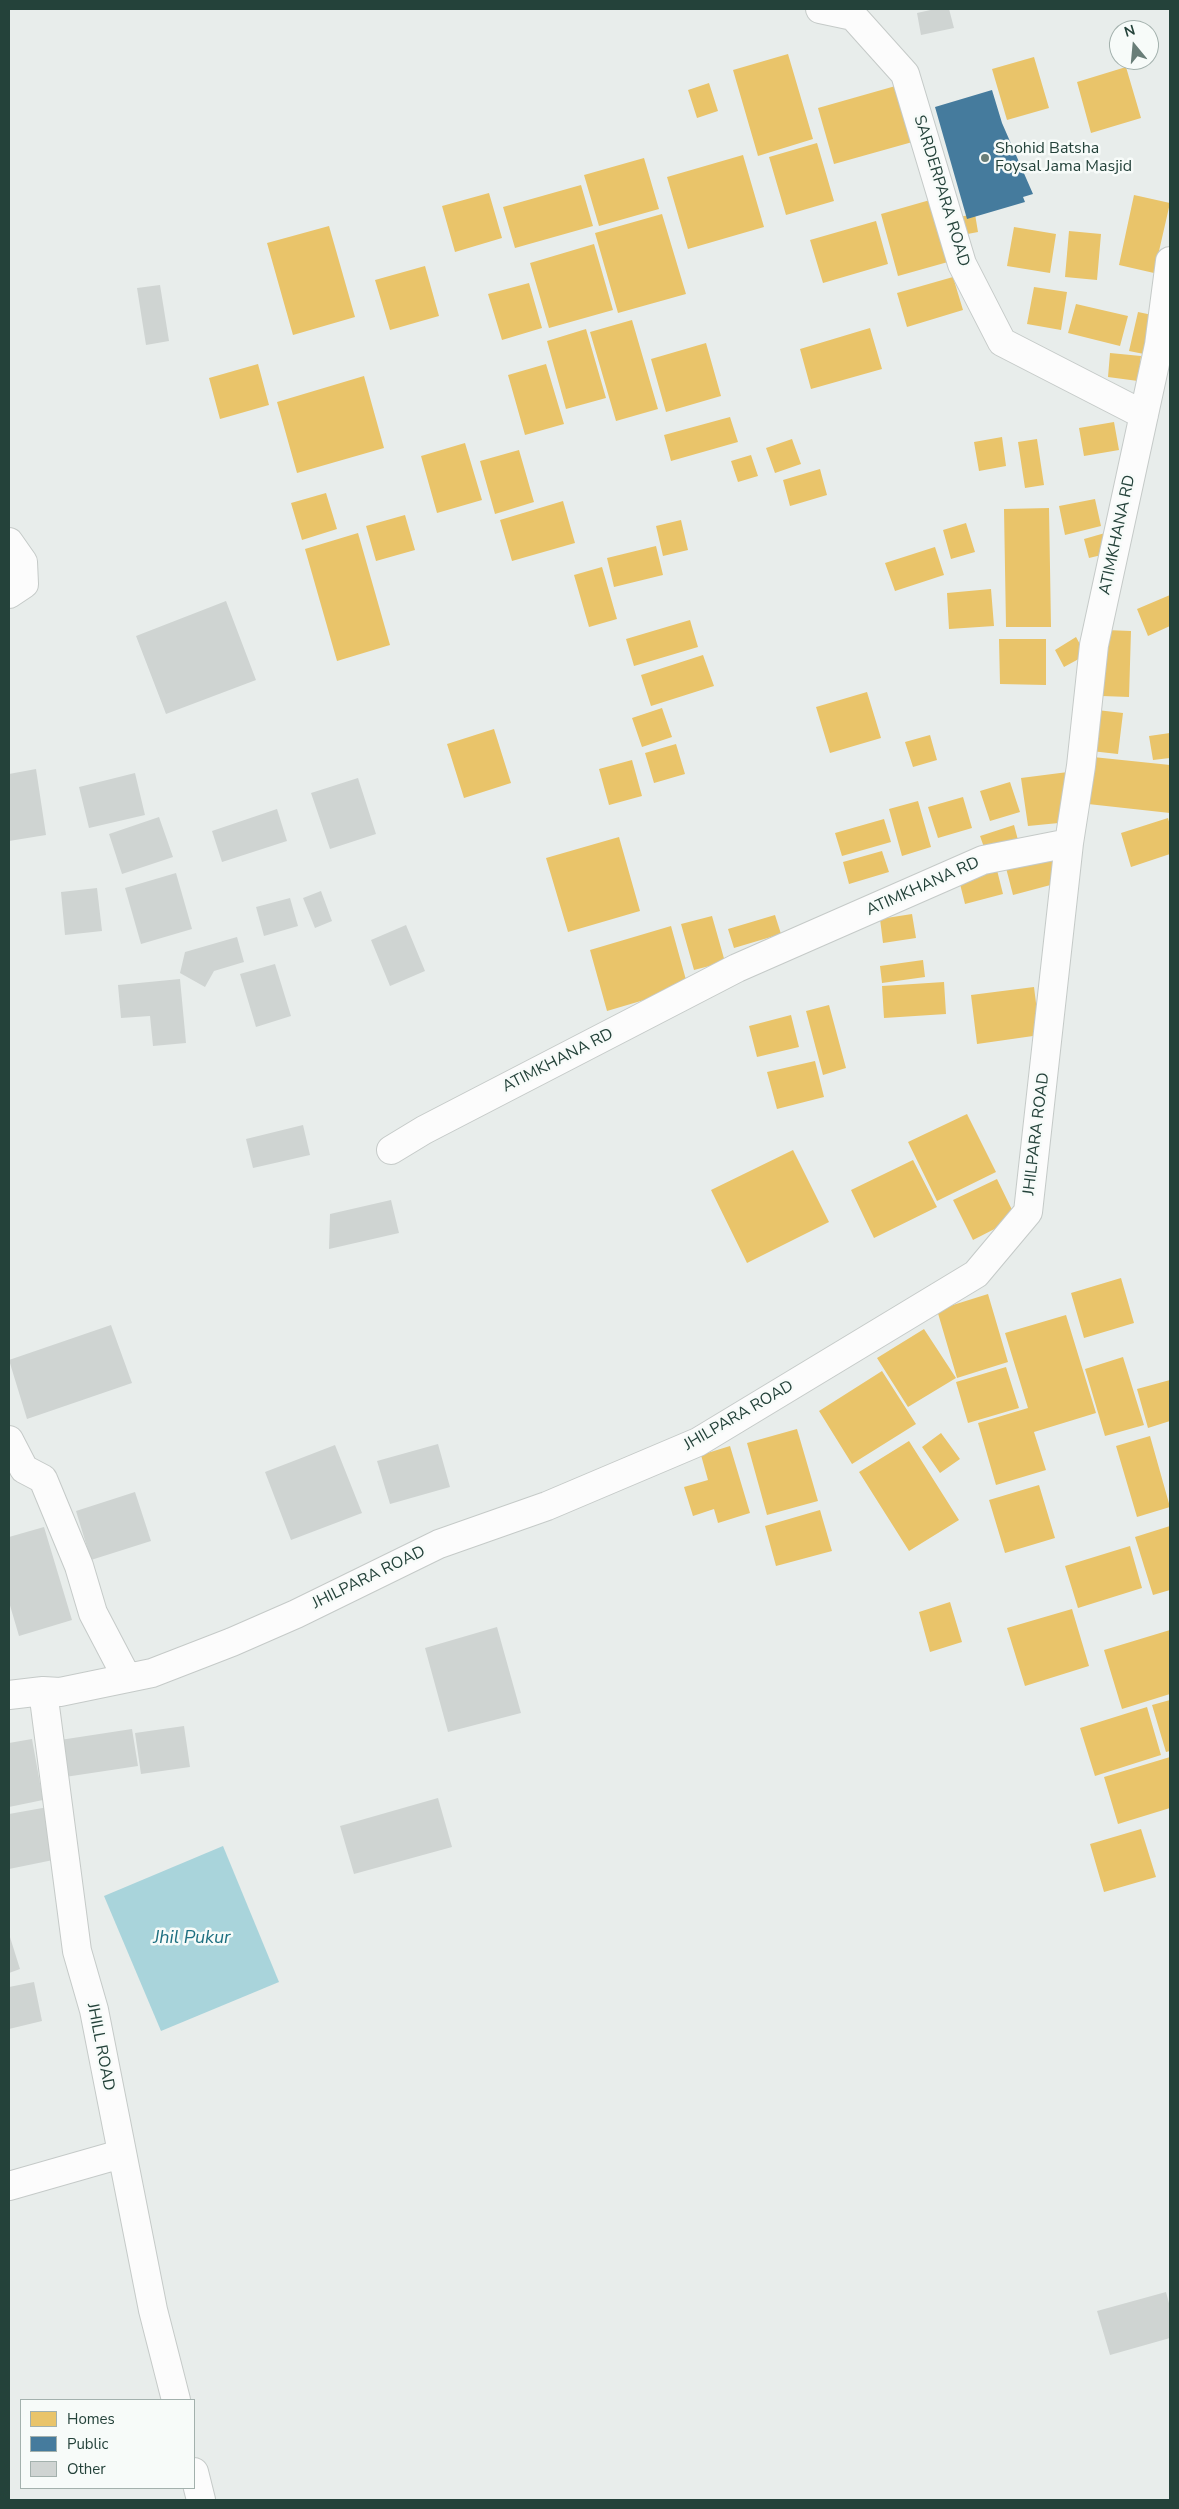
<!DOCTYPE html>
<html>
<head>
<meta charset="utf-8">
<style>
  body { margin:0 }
  #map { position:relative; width:1179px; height:2509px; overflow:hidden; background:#e8edeb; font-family:"Nunito Sans",sans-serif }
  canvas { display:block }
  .frame { position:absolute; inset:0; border:10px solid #24423a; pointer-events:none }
  .legend { position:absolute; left:20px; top:2399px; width:175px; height:90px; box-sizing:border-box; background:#f7fbf9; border:1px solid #a3b1ad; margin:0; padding:6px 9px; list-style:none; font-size:15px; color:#24423a }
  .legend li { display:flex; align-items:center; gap:10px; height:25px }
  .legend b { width:25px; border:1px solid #a3b1ad }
  .north { position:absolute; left:1109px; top:20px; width:50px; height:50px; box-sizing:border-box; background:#f7fbf9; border:1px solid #a3b1ad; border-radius:50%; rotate:343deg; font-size:14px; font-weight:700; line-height:20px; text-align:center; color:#24423a }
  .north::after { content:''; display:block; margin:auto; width:18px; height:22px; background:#697e78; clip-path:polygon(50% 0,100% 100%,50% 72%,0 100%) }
</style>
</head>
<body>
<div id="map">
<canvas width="1179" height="2509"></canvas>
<div class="frame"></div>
<ul class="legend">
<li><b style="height:14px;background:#e9c46a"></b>Homes</li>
<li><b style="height:14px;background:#457b9d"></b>Public</li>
<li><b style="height:14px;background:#cfd4d2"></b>Other</li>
</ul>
<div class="north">N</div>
</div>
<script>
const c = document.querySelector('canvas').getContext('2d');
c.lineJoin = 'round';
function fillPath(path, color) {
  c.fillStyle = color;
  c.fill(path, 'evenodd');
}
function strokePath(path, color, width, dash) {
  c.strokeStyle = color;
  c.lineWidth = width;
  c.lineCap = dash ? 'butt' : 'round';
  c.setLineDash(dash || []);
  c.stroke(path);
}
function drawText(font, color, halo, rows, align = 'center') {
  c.font = font + ' "Nunito Sans",sans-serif';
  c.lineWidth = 5;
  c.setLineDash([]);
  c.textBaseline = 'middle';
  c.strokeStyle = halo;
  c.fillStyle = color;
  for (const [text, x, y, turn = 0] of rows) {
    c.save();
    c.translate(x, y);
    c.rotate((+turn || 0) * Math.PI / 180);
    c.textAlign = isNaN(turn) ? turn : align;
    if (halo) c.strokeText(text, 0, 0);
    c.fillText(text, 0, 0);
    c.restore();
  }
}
const water = new Path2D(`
  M223,1846L279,1982L161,2031L104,1896Z`);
const homes = new Path2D(`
  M788,54L813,139L758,156L733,70Z
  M1034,57L1049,108L1007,120L992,69Z
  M1126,67L1141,118L1091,133L1077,82Z
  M709,83L718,111L697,118L688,90Z
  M899,85L916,141L834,164L818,108Z
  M817,143L834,201L786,215L769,157Z
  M743,155L764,227L688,249L667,177Z
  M644,158L659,209L599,226L584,175Z
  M581,185L593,226L515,248L503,207Z
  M489,193L502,238L455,252L442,206Z
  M1134,195L1170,203L1154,273L1119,265Z
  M937,198L955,260L898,276L881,214Z
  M662,214L686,294L618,313L595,233Z
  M975,214L978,232L957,236L953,218Z
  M876,221L888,264L823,283L810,240Z
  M329,226L355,317L293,335L267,243Z
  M1014,227L1056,234L1050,273L1007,266Z
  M1069,231L1101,234L1097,280L1065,277Z
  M594,244L613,310L549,328L530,263Z
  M425,266L439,316L390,330L375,280Z
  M953,277L963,310L907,327L897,293Z
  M529,283L542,328L502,340L488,294Z
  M1034,287L1067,292L1061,330L1027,324Z
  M1076,304L1128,316L1120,346L1068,333Z
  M1138,312L1157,316L1149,355L1129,351Z
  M632,320L658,409L616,421L590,332Z
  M870,328L882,369L811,389L800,349Z
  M586,329L606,398L566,409L547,341Z
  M706,343L721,396L666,412L651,359Z
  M1110,353L1141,356L1138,381L1108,377Z
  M258,364L269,405L220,419L209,378Z
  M546,364L564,424L525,435L508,375Z
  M364,376L384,448L297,473L277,402Z
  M730,417L738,442L671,461L664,435Z
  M1114,422L1119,450L1084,456L1079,428Z
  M1002,437L1006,466L979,471L974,442Z
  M792,439L801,464L775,473L766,448Z
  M1037,439L1044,485L1025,488L1018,442Z
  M465,443L482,500L437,513L421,456Z
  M519,450L534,502L495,514L480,461Z
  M751,455L758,476L738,482L731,461Z
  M820,469L827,495L790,506L783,480Z
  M326,493L337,529L302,540L291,503Z
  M1095,499L1101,526L1065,535L1059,506Z
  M563,501L575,543L512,561L500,520Z
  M1049,508L1051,627H1006L1004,509Z
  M405,515L415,550L376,561L366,526Z
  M681,520L688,550L663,556L656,526Z
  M966,523L975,552L951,559L943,530Z
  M358,533L390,645L337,661L305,549Z
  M1105,533L1110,553L1089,558L1084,539Z
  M656,546L663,575L614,587L607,558Z
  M935,547L944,575L895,591L885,563Z
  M602,567L617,619L589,627L574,575Z
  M991,589L994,626L949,629L947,593Z
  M1170,595V626L1148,636L1137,609Z
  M690,620L698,647L634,666L626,639Z
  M1106,630L1131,631L1129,697L1102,696Z
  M1076,637L1086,655L1064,667L1055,650Z
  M999,639H1046V685L1000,684Z
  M703,655L714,686L651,706L641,675Z
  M867,692L881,738L830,753L816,707Z
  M662,708L672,737L642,747L632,718Z
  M1097,710L1123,713L1118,754L1091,751Z
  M494,729L511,783L464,798L447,744Z
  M1170,733V758L1153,760L1149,736Z
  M930,735L937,760L913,767L905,742Z
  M676,744L685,774L654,783L645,753Z
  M1093,757L1170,765V813L1088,804Z
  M632,760L642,796L609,805L599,769Z
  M1068,772L1069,822L1028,826L1021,778Z
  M1010,782L1020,812L990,821L980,791Z
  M963,797L972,828L938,838L928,807Z
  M918,801L931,847L902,856L889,809Z
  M1168,818L1170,825V854L1131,867L1121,833Z
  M884,819L891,842L842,856L835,833Z
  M1014,825L1018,840L985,850L980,836Z
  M619,837L640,911L568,932L546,858Z
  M882,851L889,872L849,884L843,862Z
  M1051,856L1058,883L1013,895L1006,868Z
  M997,870L1003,894L965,904L959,880Z
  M912,914L916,938L883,943L880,919Z
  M775,915L781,934L734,948L728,929Z
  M712,916L725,962L694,970L681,924Z
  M671,926L688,987L607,1011L590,950Z
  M923,960L925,977L882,983L880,966Z
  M944,982L946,1014L884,1018L882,986Z
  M1034,987L1040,1035L977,1044L971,995Z
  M829,1005L846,1068L823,1075L806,1011Z
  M791,1015L799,1047L757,1057L749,1026Z
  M815,1061L824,1097L777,1109L767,1072Z
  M967,1114L996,1172L937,1201L908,1142Z
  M793,1150L829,1222L747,1263L711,1190Z
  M913,1160L937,1207L874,1238L851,1190Z
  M997,1179L1016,1218L973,1240L953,1200Z
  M1121,1278L1134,1323L1084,1338L1071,1293Z
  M988,1294L1008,1362L957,1378L937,1310Z
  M1066,1315L1096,1413L1034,1432L1046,1470L996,1485L978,1423L1028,1408L1005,1333Z
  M924,1329L956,1378L908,1407L877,1358Z
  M1123,1357L1144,1425L1105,1436L1085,1369Z
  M1006,1367L1019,1408L968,1423L956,1382Z
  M882,1371L916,1424L852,1464L819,1411Z
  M1170,1380V1421L1148,1428L1137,1389Z
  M797,1429L818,1501L767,1515L747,1443Z
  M941,1433L960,1459L940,1473L922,1447Z
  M1150,1436L1170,1507L1137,1517L1116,1446Z
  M909,1441L959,1520L909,1551L859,1472Z
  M730,1446L750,1513L718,1523L714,1509L693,1516L684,1487L708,1480L701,1455Z
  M1039,1485L1055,1538L1005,1553L989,1500Z
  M820,1510L832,1551L776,1566L765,1526Z
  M1170,1526V1590L1153,1595L1135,1537Z
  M1130,1546L1142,1588L1078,1608L1065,1566Z
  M950,1602L962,1642L930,1652L919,1612Z
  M1072,1609L1089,1666L1025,1686L1007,1628Z
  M1170,1630V1694L1122,1709L1104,1650Z
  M1170,1700V1751L1166,1752L1152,1705Z
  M1147,1707L1161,1755L1095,1776L1080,1728Z
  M1170,1757V1808L1118,1824L1104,1777Z
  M1141,1829L1156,1877L1104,1892L1090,1844Z`);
const public = new Path2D(`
  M992,90L1002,123L1033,194L1023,197L1025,202L967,219L935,107Z`);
const building = new Path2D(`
  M935,9H949L954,28L921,35L917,13Z
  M160,285L169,341L146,345L137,288Z
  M226,601L256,680L166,714L136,636Z
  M36,769L46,835L9,841V774Z
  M135,773L145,815L89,828L79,787Z
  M358,778L376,834L330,849L311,793Z
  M277,809L287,841L222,862L212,831Z
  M159,817L173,857L122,874L109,834Z
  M176,873L192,929L141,944L125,888Z
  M97,888L102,931L65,935L61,892Z
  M321,891L332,921L315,928L303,898Z
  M290,898L298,926L264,936L256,907Z
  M406,925L425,971L390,986L371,940Z
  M237,937L244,962L214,971L205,987L180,973L185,952Z
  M275,964L291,1016L256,1027L240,974Z
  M180,979L186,1043L153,1046L150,1016L121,1018L118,985Z
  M303,1125L310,1155L253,1168L246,1139Z
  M391,1200L399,1233L329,1249L330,1214Z
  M111,1325L132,1383L27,1419L9,1360Z
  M438,1444L450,1487L390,1504L377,1461Z
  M335,1445L362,1513L291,1540L265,1472Z
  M135,1492L151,1541L91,1560L76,1511Z
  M44,1527L72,1620L19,1636L9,1602V1537Z
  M497,1627L521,1713L448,1732L425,1648Z
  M184,1726L190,1767L141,1774L135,1733Z
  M132,1729L138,1766L65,1777L60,1740Z
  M32,1739L43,1800L9,1807V1743Z
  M438,1798L452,1847L354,1874L340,1826Z
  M48,1807L58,1859L9,1869V1814Z
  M9,1934L20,1969L9,1973Z
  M34,1982L42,2021L9,2029V1987Z
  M1166,2292L1170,2307V2338L1110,2355L1097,2311Z`);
const minor = new Path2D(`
  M820,9L853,16L905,74L962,264L1002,342L1144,415
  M9,542L23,562L24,584L9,594
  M391,1150L424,1130L737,968L983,860L1069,843L1081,766L1094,645L1159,345L1170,261
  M9,1440L24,1469L43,1479L79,1566L93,1613L127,1678
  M43,1691L77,1951L94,2010L153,2310L176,2400
  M9,1695L43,1691L60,1692L152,1673L232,1642L296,1614L439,1544L547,1506L698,1442L976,1274L1028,1212L1069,843
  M9,2186L121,2154
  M194,2472L201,2500`);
const markers = [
  [985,158,5,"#697e78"]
];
const poiNames = [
  ["Shohid Batsha",995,149],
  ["Foysal Jama Masjid",995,167]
];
const streetNames = [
  ["SARDERPARA ROAD",941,191,73],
  ["ATIMKHANA RD",1118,535,-78],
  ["ATIMKHANA RD",923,887,-24],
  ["ATIMKHANA RD",558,1061,-27],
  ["JHILPARA ROAD",1037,1134,-83],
  ["JHILPARA ROAD",739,1416,-30],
  ["JHILPARA ROAD",369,1578,-26],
  ["JHILL ROAD",100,2047,79]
];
const waterNames = [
  ["Jhil Pukur",192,1939]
];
fillPath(water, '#a9d4db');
fillPath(homes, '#e9c46a');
fillPath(public, '#457b9d');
fillPath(building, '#cfd4d2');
strokePath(minor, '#c5cac8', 30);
strokePath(minor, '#fcfcfc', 28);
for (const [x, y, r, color] of markers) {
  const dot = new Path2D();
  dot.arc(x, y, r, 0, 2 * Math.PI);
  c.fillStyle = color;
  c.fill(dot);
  strokePath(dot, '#f7fbf9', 2);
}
drawText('16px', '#24423a', '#f7fbf9', poiNames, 'left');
drawText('16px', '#24423a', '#f7fbf9', streetNames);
drawText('italic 18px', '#1c6f80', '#f7fbf9', waterNames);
</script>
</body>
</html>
